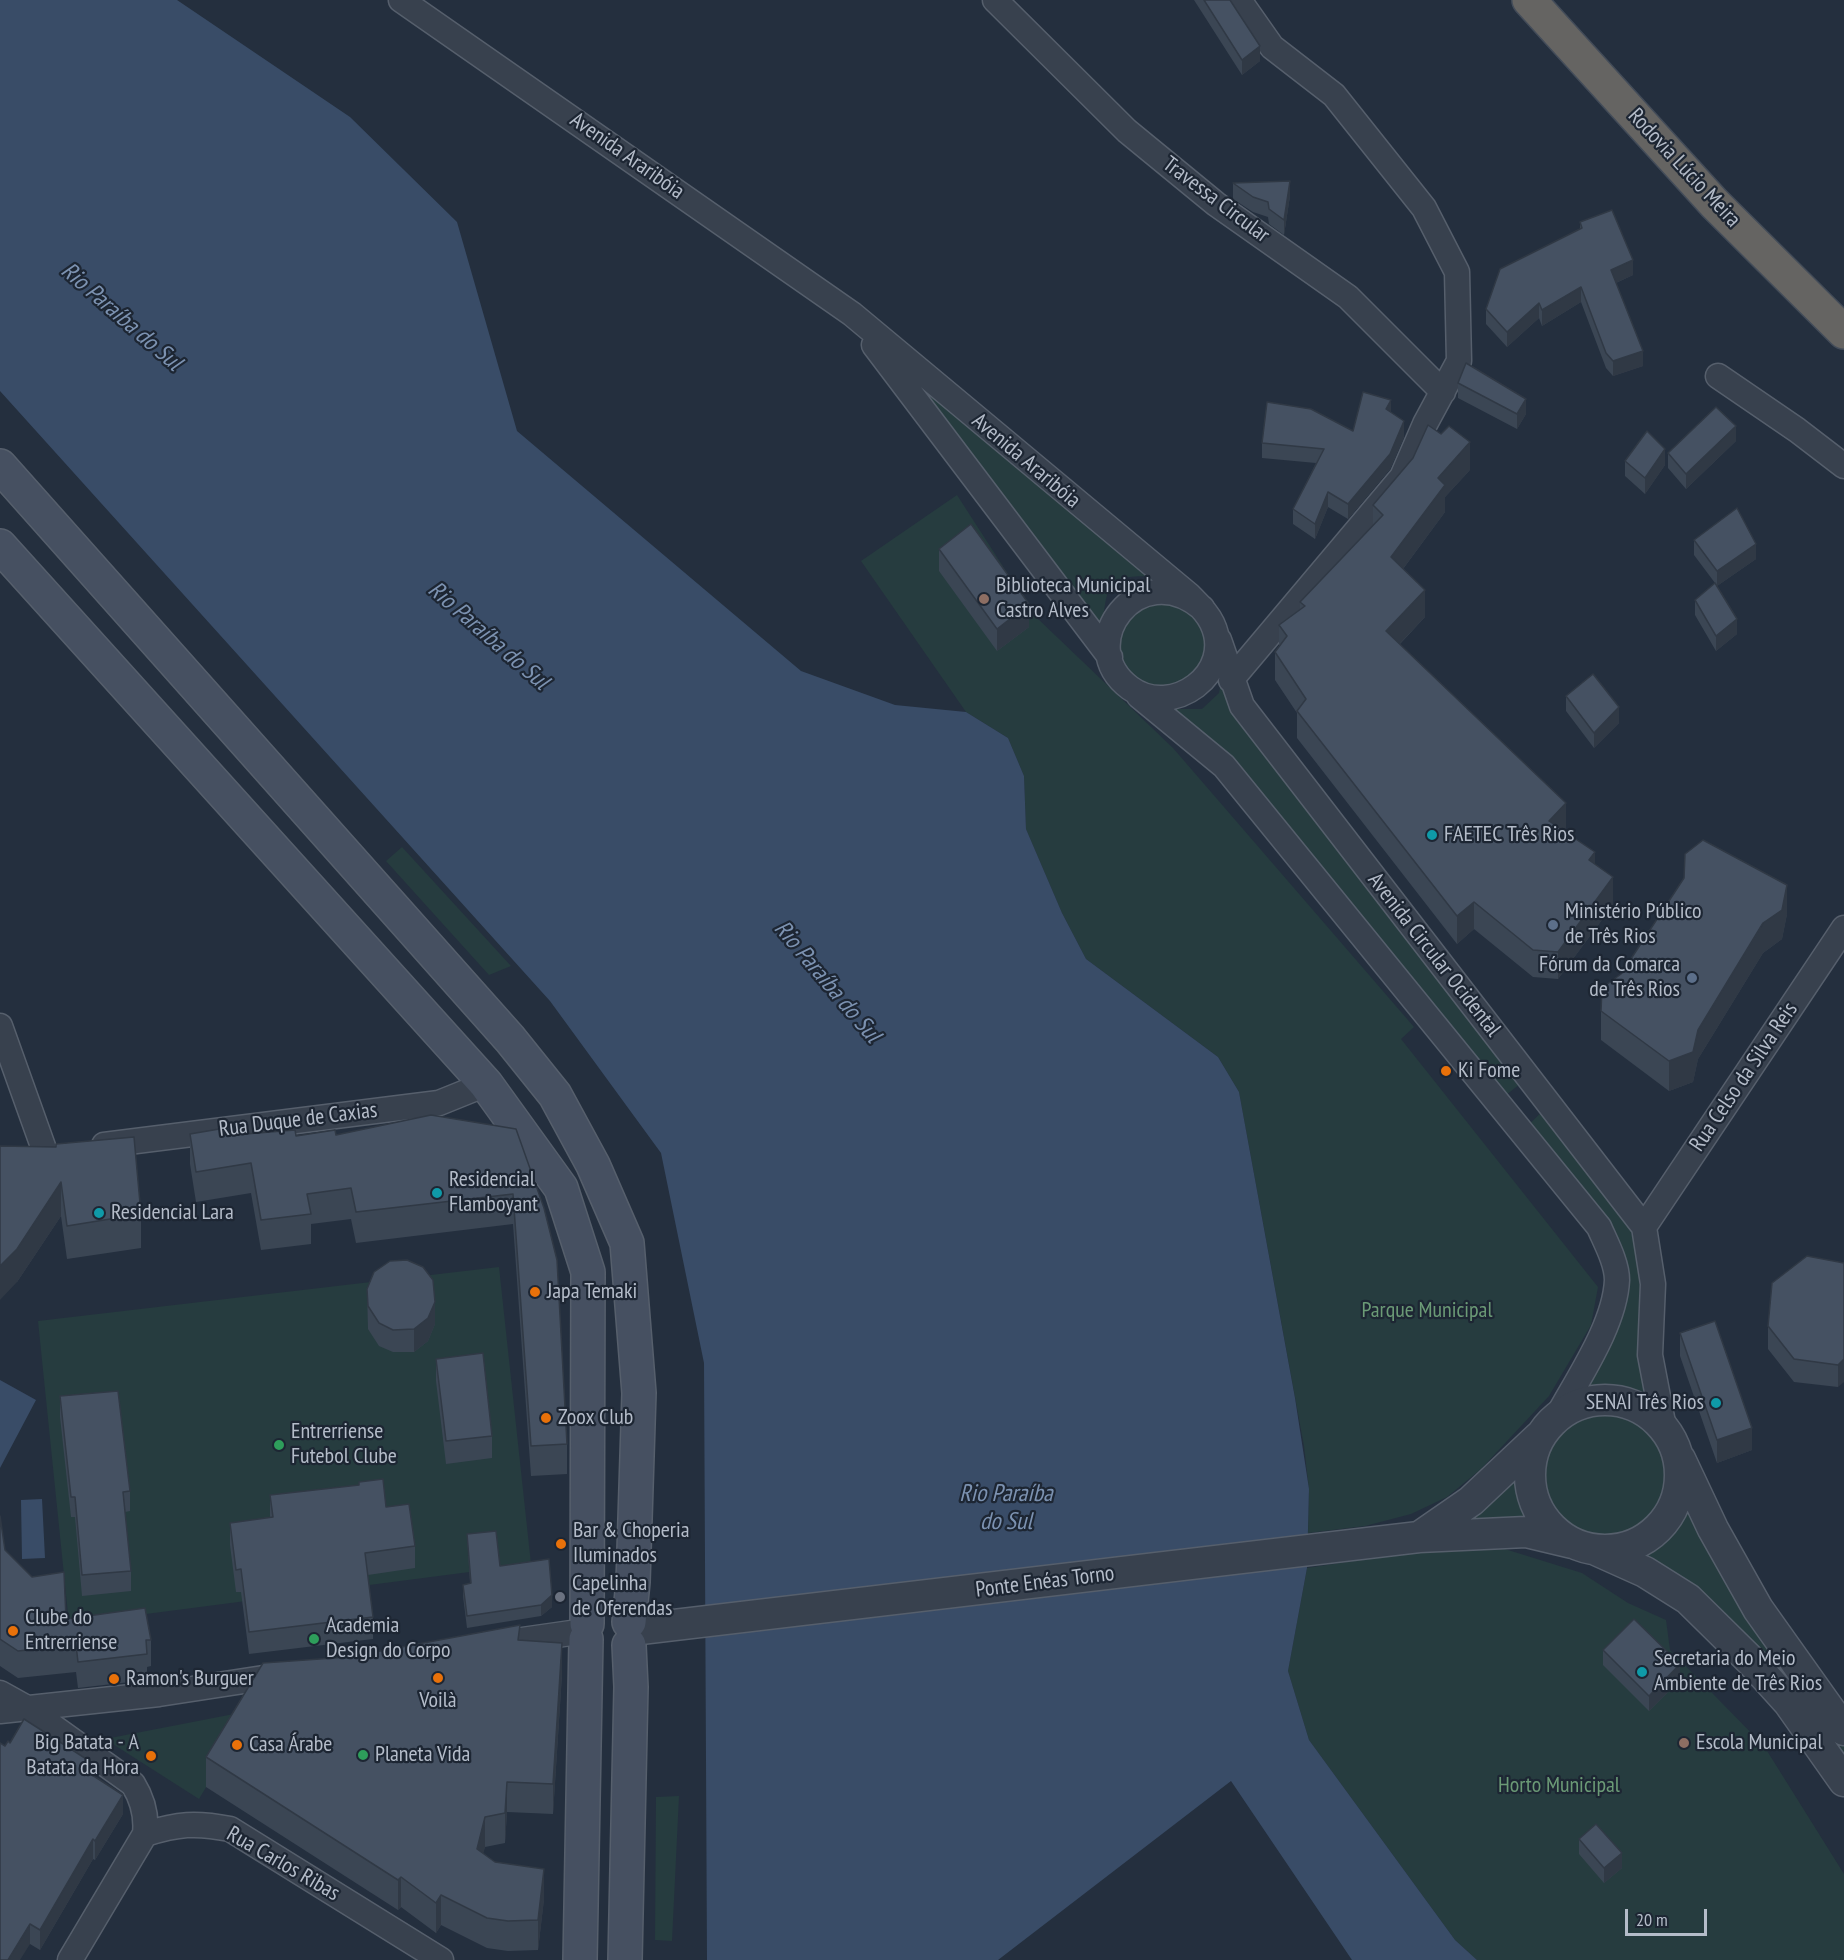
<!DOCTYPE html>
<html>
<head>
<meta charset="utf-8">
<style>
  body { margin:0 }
  #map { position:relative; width:1844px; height:1960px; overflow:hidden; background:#242f3e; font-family:"PT Sans Narrow",sans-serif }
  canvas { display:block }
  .scale { position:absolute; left:1625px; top:1909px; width:82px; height:27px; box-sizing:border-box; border:3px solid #b4bcc9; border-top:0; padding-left:8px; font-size:18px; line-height:21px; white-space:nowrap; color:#b4bcc9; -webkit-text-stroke:4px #1d2633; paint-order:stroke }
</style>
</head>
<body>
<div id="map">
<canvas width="1844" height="1960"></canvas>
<div class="scale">20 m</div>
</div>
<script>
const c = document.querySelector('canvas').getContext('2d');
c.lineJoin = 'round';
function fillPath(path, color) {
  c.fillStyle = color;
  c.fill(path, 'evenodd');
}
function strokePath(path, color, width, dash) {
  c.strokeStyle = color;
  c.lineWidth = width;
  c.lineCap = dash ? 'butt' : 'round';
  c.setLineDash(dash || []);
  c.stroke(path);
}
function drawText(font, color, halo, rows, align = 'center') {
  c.font = font + ' "PT Sans Narrow",sans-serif';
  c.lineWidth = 4.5;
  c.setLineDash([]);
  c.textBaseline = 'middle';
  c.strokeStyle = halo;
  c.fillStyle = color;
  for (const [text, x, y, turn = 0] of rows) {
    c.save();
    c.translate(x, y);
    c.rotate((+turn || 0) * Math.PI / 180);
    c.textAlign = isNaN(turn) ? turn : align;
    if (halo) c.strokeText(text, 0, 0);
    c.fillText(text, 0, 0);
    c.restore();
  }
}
const green = new Path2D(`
  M912,379L1159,576C1108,576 1108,578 1102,628Z
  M957,495L1035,616L1173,748L1414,1027L1401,1039L1598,1287L1591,1325L1549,1396L1481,1469L1447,1497L1411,1514L1365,1526L1308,1533L1309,1489L1304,1446L1239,1092L1218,1057L1086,959L1062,913L1026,829L1024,776L1008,738L966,712L861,561Z
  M1163,599L1201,619L1208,649L1196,676L1170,690L1141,685L1121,663L1118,633L1134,608Z
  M1224,668L1526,1079L1500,1100L1168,709H1202L1219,693Z
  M402,847L511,966L489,975L386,861Z
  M1545,1109L1630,1229L1640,1263L1656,1410L1612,1390L1578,1394L1609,1321L1613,1253L1523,1130Z
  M499,1267L531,1564L69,1624L38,1321Z
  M1539 1472a65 65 0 1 1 130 0a65 65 0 1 1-130 0Z
  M1522,1458L1520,1509L1544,1533L1439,1530Z
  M1683,1488L1844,1736V1774L1631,1552C1665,1538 1676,1524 1683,1488Z
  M1492,1545L1582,1573L1628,1603L1666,1620L1670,1650L1764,1746L1844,1874V1960H1477L1455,1940L1309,1740L1288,1671L1307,1568L1446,1547Z
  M263,1692L199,1799L105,1739L234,1714Z
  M679,1796L672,1941L655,1940L656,1797Z`);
const water = new Path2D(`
  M0,0H177L350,117L457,222L517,431L801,671L895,705L966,712L1008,738L1024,776L1026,829L1062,913L1086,959L1218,1057L1239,1092L1295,1398L1309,1489L1307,1568L1288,1671L1309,1740L1455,1940L1477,1960H1352L1231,1781L998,1960H707L704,1363L661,1153L550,1001L0,391Z
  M0,1380L36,1400L0,1468Z
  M42,1499L45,1558L22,1559L21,1500Z`);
const minor = new Path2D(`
  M401,0L852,314L1189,595C1197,603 1207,612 1212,623C1236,673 1172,719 1130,688C1072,645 1138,555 1202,608
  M995,0L1127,131L1216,204L1348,297L1443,392
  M874,345L1110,657
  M1718,376L1797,430L1844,466
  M1219,640L1242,706L1644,1227L1653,1284L1650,1355L1664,1428
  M1231,680L1402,477L1425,424L1459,361L1457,272L1424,208L1334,95L1272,47L1239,0
  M1139,696L1224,766L1599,1227C1606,1243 1617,1263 1617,1280C1615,1325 1578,1378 1557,1417
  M0,1026L45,1152
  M104,1145L439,1103L486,1084
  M1644,1227L1844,928
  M487,1645L585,1631
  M0,1693L27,1708L133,1784C143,1800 147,1815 145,1834L70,1960
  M0,1711L159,1694L283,1675
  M145,1834C178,1824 195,1822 230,1829L441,1960`);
const tertiary = new Path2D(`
  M1530 1475a75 75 0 1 1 150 0a75 75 0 1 1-150 0Z
  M1680,1459L1713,1529L1758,1609L1844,1730
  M1419,1537L1471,1501L1539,1437
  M1596,1550L1645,1572L1688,1599L1752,1662L1789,1703L1844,1781
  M632,1630L1419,1537L1526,1532L1572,1543`);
const secondary = new Path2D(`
  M0,466L510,1039L555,1095L593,1165L627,1243L639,1393L633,1582L629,1622
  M0,546L486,1084L561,1188L588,1272L587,1624
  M580,1960L586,1639
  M625,1960L631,1687L629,1645`);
const trunk = new Path2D(`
  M1529,0L1714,203L1844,332`);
const wall = new Path2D(`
  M1194,0H1230L1260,61L1242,75Z
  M1233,183L1290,196L1284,235L1269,224L1268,217L1253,212L1233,199Z
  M1580,222L1633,275L1616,283L1643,366L1613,376L1606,368L1581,302L1542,326L1539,318L1507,347L1486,324V309L1580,229Z
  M1458,383L1526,414L1517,429L1458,398Z
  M1391,412L1404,437L1390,469L1348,519L1328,507L1315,539L1293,524V509L1316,463L1262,458V443L1353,431Z
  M1736,441L1686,489L1668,468V453Z
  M1625,461L1665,465L1645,494L1625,476Z
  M1470,470L1445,497V512L1403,569L1425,617L1400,644L1566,831L1565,832L1595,864L1613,905L1558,979L1533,977L1474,929L1457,944L1297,738V713L1275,680V652L1279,646V625L1300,610V602L1373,525V505Z
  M1694,540L1756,559L1717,586L1737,634L1716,651L1695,615V600L1715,583L1694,555Z
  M939,549L1029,627L997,651L939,571Z
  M1566,696L1619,723L1594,748L1566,711Z
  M1787,914L1782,939L1763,953L1698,1059L1693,1082L1669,1091L1601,1040V1011Z
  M516,1129L567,1444V1474L531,1476L513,1224L356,1243L351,1219L311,1224V1244L261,1250L251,1193L196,1202L190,1164V1134L296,1136Z
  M0,1146L141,1214V1248L67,1259L61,1216L17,1282Z
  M1844,1263L1838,1387L1794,1382L1768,1349V1326Z
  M367,1289L435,1324L428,1341L414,1352H393L379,1346L368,1329Z
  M1680,1333L1752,1450L1717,1463L1680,1356Z
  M436,1359L492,1436V1458L446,1464L436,1381Z
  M60,1396L130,1491V1511L125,1512L131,1571V1591L82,1596L75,1517H71L60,1417Z
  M270,1495L386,1507L415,1546V1568L368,1575L373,1617V1639L249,1654L241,1592H236L230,1545V1523L270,1517Z
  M0,1516L5,1550L66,1619L151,1640V1666L147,1667V1680L78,1688L76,1672L18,1678L0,1666Z
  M467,1534L500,1566L552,1607L541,1616L467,1628L463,1596V1585L470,1583Z
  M520,1640L562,1674L553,1814L507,1812L505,1843L485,1847L483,1853L544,1899L538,1950L508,1951L487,1948L441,1925L436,1933L401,1907L398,1910L206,1787V1757L348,1657Z
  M1603,1650L1680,1680L1649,1711L1603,1665Z
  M5,1746L91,1775L123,1814L95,1860L93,1859L40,1950L30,1944Z
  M1579,1839L1622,1868L1604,1883L1579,1854Z`);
const shadedWall = new Path2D(`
  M1260,46V61L1242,75V60Z
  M1290,181V196L1284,235V220Z
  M1633,260V275L1611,285V270Z
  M1581,287V302L1542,326V310Z
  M1539,303V318L1507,347V332Z
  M1643,351V366L1613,376V361Z
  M1526,399V414L1517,429V414Z
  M1391,400V415L1386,409Z
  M1404,421V437L1390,469L1348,519V504Z
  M1736,426V441L1686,489V474Z
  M1470,442V470L1445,497V512L1391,585V557L1438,478Z
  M1665,449V465L1645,494V478Z
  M1328,492V507L1315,539V524Z
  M1756,544V559L1717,586V571Z
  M1425,590V617L1386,658V631Z
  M1029,604V627L997,651V629Z
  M1737,619V634L1716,651V636Z
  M1619,707V723L1594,748V733Z
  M1566,803V831L1549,848V821Z
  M1595,852V880L1589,860Z
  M1613,877V905L1558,979V952Z
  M1787,885V914L1782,939L1763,953L1698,1059L1693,1082L1669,1091V1061L1698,1030Z
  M1474,902V929L1457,944V916Z
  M61,1182V1216L17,1282L0,1300V1266Z
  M435,1302V1324L428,1341L414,1352V1329Z
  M1844,1359V1382L1838,1387V1365Z
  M1752,1428V1450L1717,1463V1440Z
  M552,1595V1607L541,1616V1605Z
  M562,1643V1674L553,1814V1784Z
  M1680,1664V1680L1649,1711V1696Z
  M91,1762V1782L86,1771Z
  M507,1782V1812L505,1843V1813Z
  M123,1795V1814L95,1860V1841Z
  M485,1817V1847L477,1879V1849Z
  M93,1839V1859L40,1950V1930Z
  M1622,1853V1868L1604,1883V1868Z
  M544,1869V1899L538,1950V1920Z
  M401,1877V1907L398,1910V1880Z
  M441,1895V1925L436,1933V1903Z
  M30,1924V1944L20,1960H8Z`);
const building = new Path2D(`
  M1204,0H1230L1260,46L1242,60Z
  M1290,181L1284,220L1269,209L1268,202L1253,197L1233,183Z
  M1612,210L1633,260L1611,270L1643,351L1613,361L1606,353L1581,287L1542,310L1539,303L1507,332L1486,309L1500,269L1582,228L1580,222Z
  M1466,363L1526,399L1517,414L1458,383Z
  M1363,392L1391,400L1386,409L1404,421L1390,454L1348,504L1328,492L1315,524L1293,509L1324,449L1262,443L1267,402L1311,409L1353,431Z
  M1716,407L1736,426L1686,474L1668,453Z
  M1428,425L1441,434L1449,426L1470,442L1438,478L1445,485L1391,557L1425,590L1386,631L1566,803L1549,821L1595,852L1589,860L1613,877L1558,952L1533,950L1474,902L1457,916L1297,711L1306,699L1275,652L1287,636L1279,625L1305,606L1300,602L1383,515L1373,505L1413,458Z
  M1647,431L1665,449L1645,478L1625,461Z
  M1737,508L1756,544L1717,571L1694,540Z
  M971,524L1029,604L997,629L939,549Z
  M1715,583L1737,619L1716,636L1695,600Z
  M1593,674L1619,707L1594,733L1566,696Z
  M1703,840L1787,885L1782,910L1763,923L1698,1030L1693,1052L1669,1061L1601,1011L1602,988L1621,974L1684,878L1685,854Z
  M431,1115L516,1129L544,1208L557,1260L567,1444L531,1446L513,1194L356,1212L351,1188L307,1194L311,1214L261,1220L251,1163L196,1172L190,1134L231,1127L233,1135L295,1130L296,1136L335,1130L336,1135Z
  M134,1137L141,1214L67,1226L61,1182L17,1249L0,1266V1146L56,1147V1144Z
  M1807,1256L1844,1263V1359L1838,1365L1794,1359L1768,1326L1772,1283Z
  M407,1260L423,1267L433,1280L435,1302L428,1318L414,1329L393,1330L379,1323L368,1306L367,1289L374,1272L390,1261Z
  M1715,1321L1752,1428L1717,1440L1680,1333Z
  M483,1353L492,1436L446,1441L436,1359Z
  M118,1391L130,1491L123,1492L131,1571L82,1575L75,1497H71L60,1396Z
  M383,1479L386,1507L409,1504L415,1546L365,1553L373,1617L249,1632L241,1569L236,1570L230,1523L273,1517L270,1495L359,1485V1482Z
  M0,1516L5,1550L32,1577L64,1572L66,1619L145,1608L151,1640H146L147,1654L78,1662L76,1645L18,1651L0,1639Z
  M496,1531L500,1566L549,1559L552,1595L541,1605L467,1616L463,1585L471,1583L467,1534Z
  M1634,1619L1680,1664L1649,1696L1603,1650Z
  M520,1625L518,1640L562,1643L553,1784L507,1782L505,1813L485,1817L477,1849L495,1862L544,1869L538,1920L508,1921L487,1918L441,1895L436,1903L401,1877L398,1880L206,1757L263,1663L348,1657Z
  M24,1719L91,1762L86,1771L123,1795L95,1841L93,1839L40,1930L30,1924L8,1960H0V1743L5,1746L8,1741L10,1743Z
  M1596,1824L1622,1853L1604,1868L1579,1839Z`);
const markers = [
  [984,599,6,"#8d6e63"],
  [1432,835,6,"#0f9aa8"],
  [1553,925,6,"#5c6f8a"],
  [1692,978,6,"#5c6f8a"],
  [1446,1071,6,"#e8710a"],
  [437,1193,6,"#0f9aa8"],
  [99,1213,6,"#0f9aa8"],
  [535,1292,6,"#e8710a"],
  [1716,1403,6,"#0f9aa8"],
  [546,1418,6,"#e8710a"],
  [279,1445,6,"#2e9e5b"],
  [561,1544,6,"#e8710a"],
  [560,1597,6,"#6b7280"],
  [13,1631,6,"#e8710a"],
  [314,1639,6,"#2e9e5b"],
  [1642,1672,6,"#0f9aa8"],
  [438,1678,6,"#e8710a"],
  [114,1679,6,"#e8710a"],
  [1684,1743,6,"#8d6e63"],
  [237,1745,6,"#e8710a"],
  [363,1755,6,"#2e9e5b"],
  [151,1756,6,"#e8710a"]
];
const streetNames = [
  ["Avenida Araribóia",627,156,35],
  ["Rodovia Lúcio Meira",1684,168,47],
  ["Travessa Circular",1216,200,37],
  ["Avenida Araribóia",1026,461,40],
  ["Avenida Circular Ocidental",1434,955,52],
  ["Rua Celso da Silva Reis",1744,1077,-56],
  ["Rua Duque de Caxias",298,1120,-7],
  ["Ponte Enéas Torno",1045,1582,-7],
  ["Rua Carlos Ribas",283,1864,30]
];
const poiNames = [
  ["Biblioteca Municipal",996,586],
  ["Castro Alves",996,611],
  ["FAETEC Três Rios",1444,835],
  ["Ministério Público",1565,912],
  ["de Três Rios",1565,937],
  ["Fórum da Comarca",1680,965,"right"],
  ["de Três Rios",1680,990,"right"],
  ["Ki Fome",1458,1071],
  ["Residencial",449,1180],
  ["Flamboyant",449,1205],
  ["Residencial Lara",111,1213],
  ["Japa Temaki",547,1292],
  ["SENAI Três Rios",1704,1403,"right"],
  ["Zoox Club",558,1418],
  ["Entrerriense",291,1432],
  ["Futebol Clube",291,1457],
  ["Bar & Choperia",573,1531],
  ["Iluminados",573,1556],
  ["Capelinha",572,1584],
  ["de Oferendas",572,1609],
  ["Clube do",25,1618],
  ["Entrerriense",25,1643],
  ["Academia",326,1626],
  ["Design do Corpo",326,1651],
  ["Secretaria do Meio",1654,1659],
  ["Ambiente de Três Rios",1654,1684],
  ["Ramon's Burguer",126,1679],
  ["Voilà",438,1701,"center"],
  ["Big Batata - A",139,1743,"right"],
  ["Batata da Hora",139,1768,"right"],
  ["Escola Municipal",1696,1743],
  ["Casa Árabe",249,1745],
  ["Planeta Vida",375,1755]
];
const parkNames = [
  ["Parque Municipal",1427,1311],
  ["Horto Municipal",1559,1786]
];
const waterNames = [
  ["Rio Paraíba do Sul",121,317,41],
  ["Rio Paraíba do Sul",488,636,41],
  ["Rio Paraíba do Sul",827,982,50],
  ["Rio Paraíba",1006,1494],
  ["do Sul",1006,1522]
];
fillPath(green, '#263c3f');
fillPath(water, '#394c67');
strokePath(minor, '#565f6c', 27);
strokePath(tertiary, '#565f6c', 33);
strokePath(secondary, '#565f6c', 36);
strokePath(trunk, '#434c59', 36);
strokePath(minor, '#38414e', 24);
strokePath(tertiary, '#38414e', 30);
strokePath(secondary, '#465061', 33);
strokePath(trunk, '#656462', 33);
fillPath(wall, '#3b4654');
fillPath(shadedWall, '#303945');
fillPath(building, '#455162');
strokePath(building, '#303945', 1.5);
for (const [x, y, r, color] of markers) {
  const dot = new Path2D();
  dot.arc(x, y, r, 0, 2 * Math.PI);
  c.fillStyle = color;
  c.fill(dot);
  strokePath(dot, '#1d2633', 2);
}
drawText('22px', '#b4bcc9', '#1d2633', streetNames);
drawText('22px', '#b4bcc9', '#1d2633', poiNames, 'left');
drawText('22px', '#6b9a76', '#1d2633', parkNames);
drawText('italic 24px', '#7c92b1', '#1d2633', waterNames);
</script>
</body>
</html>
